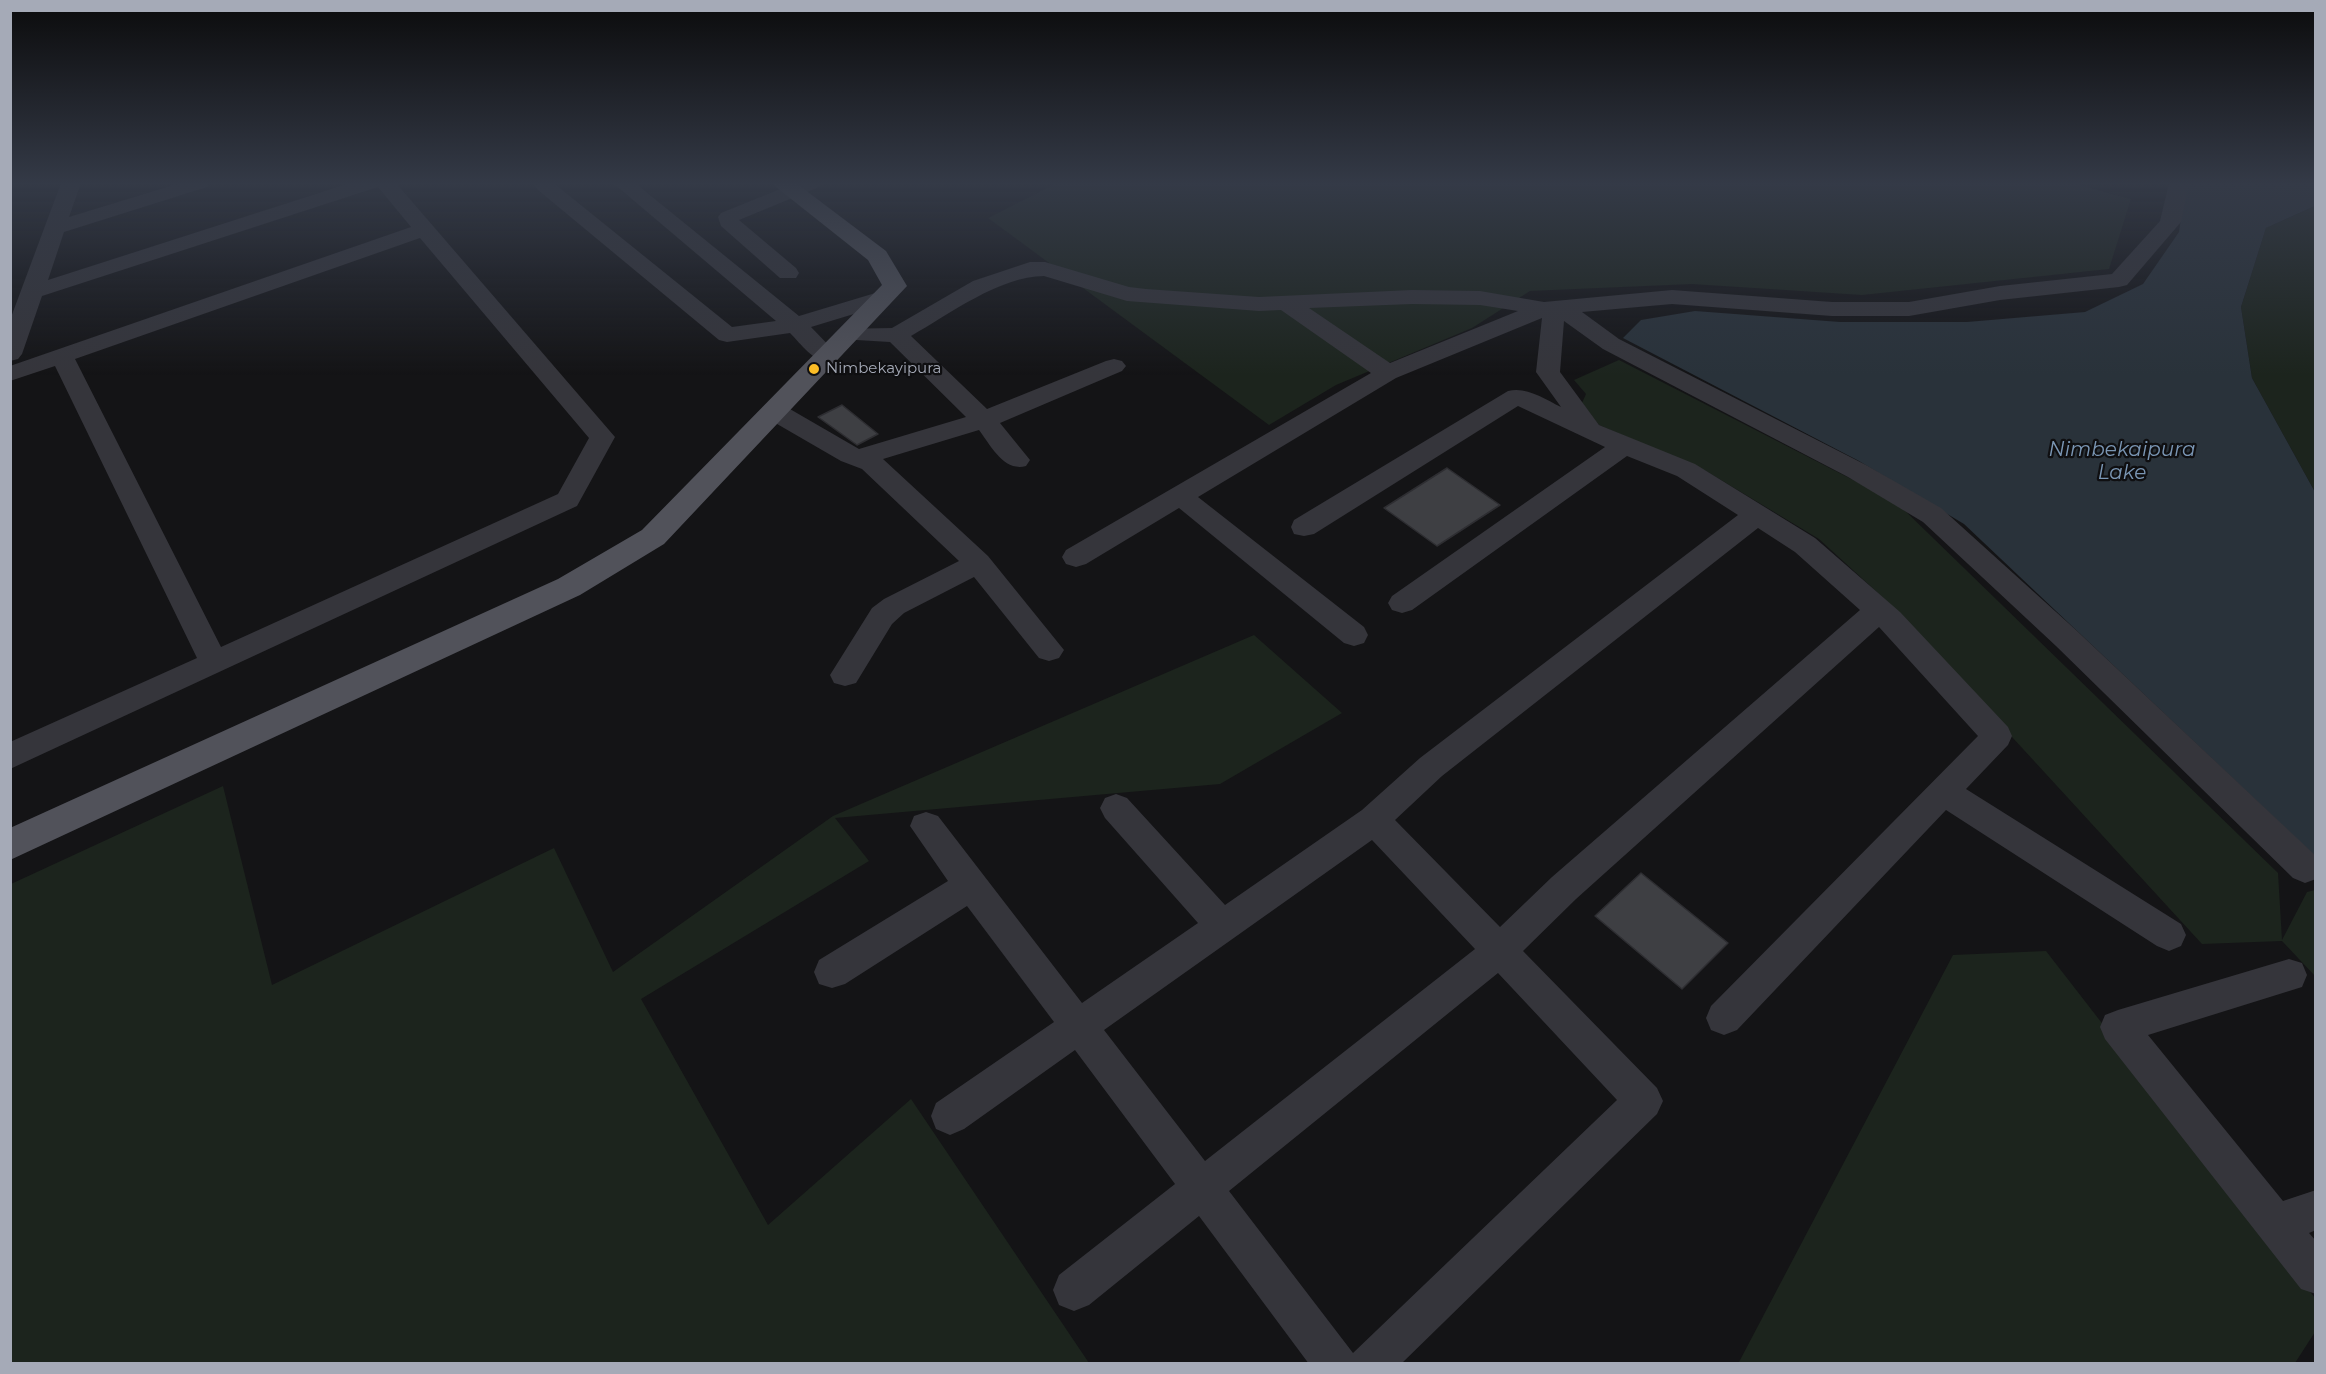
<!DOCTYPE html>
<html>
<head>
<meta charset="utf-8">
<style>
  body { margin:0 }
  #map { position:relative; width:2326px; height:1374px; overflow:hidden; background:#141416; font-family:Montserrat,sans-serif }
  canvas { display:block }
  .frame { position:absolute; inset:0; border:12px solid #a5aab7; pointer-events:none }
</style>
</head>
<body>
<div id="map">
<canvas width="2326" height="1374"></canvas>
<div class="frame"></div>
</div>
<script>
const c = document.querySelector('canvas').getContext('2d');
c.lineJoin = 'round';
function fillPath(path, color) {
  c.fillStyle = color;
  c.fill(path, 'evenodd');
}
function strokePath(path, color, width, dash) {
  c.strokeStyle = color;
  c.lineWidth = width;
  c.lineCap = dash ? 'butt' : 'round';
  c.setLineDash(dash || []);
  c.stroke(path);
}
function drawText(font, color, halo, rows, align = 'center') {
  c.font = font + ' Montserrat,sans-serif';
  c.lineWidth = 4.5;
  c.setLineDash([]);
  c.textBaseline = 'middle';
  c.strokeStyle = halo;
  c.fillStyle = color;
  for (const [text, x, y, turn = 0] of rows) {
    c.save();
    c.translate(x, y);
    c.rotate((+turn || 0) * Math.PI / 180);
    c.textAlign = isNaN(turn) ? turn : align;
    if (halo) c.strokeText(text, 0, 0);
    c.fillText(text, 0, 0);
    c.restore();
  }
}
const green = new Path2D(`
  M1057,183H2071L2131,199L2109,269L1862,295L1692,284L1530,291L1472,328L1336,385L1269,425L988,218Z
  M2315,206V492L2252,378L2241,307L2266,228Z
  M1619,360L1896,502L2278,873L2282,940L2307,892L2315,890V976L2282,941L2202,944L1890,604L1819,539L1706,471L1599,425L1582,403L1586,394L1574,380Z
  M1254,635L1342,713L1220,784L835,818L869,861L641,999L768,1225L911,1099L1089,1363H11V884L223,786L272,985L554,848L613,972L833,816Z
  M2046,951L2315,1298V1332L2295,1363L1738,1364L1953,955Z`);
const water = new Path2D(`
  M2186,183H2315V206L2266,228L2241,307L2252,378L2315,492V856L1964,524L1859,461L1623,338L1641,320L1695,311L1840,322H1967L2085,312L2143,284L2179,232Z`);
const building = new Path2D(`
  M842,405L878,434L857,445L818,417Z
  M1447,468L1500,505L1437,546L1384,508Z
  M1641,873L1728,943L1682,989L1595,916Z`);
const minor = new Path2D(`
  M61,183H81L69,217L180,183H210L207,187L64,232L48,280L350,183H396L615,437L577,506L10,769V742L197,658L55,366L10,381V366L411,227L378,187L42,296L22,354L18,359L10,361V320ZM420,238L589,438L558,494L221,647L75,359Z
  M537,183H557L556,185L732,327L776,321L613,183H635L799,316L882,291L890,293L893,298L890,303L811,327L839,356L835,361C816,366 803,346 790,333L727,342L719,340L538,190L535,186Z
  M795,183H822L819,187L739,220L796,268L799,273L796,278H780L721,226L718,217L721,213Z
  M2169,183H2189L2181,222L2127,285L2119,287L2000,300L1909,316H1832L1672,304L1582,312L1619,339L1866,465L1941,508L2076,630L2316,856V879L2305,883L2293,878L2056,646L1923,522L1848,477L1603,349L1564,321L1560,372L1599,425L1695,464L1815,538L1900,612L2008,727L2012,736L2008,745L1966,789L2181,924L2186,935L2181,946L2169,951L2157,946L1946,810L1737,1030L1724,1035L1711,1030L1706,1018L1711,1006L1978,736L1879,627L1576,899L1523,951L1657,1088L1663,1101L1657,1114L1401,1364H1309L1199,1216L1089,1305L1074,1311L1059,1305L1053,1290L1059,1275L1175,1184L1075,1050L964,1129L950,1135L936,1129L931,1116L936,1103L1054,1022L967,906L845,984L832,988L819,984L814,972L819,960L948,881L910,826L914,816L926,812L938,816L1082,1003L1198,923L1105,818L1100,808L1105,798L1116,794L1127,798L1225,905L1362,810L1420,758L1738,515L1677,476L1627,456L1412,610L1402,613L1392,610L1388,603L1392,596L1605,447L1518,406L1314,534L1304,536L1294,534L1291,527L1294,520L1508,391C1526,386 1545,399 1561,407L1536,372L1542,318L1396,378L1198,497L1364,627L1368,635L1364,643L1354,646L1344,643L1179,508L1086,564L1076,567L1066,564L1062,557L1066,550L1371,373L1281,310L1259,311L1127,301L1044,276C1000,276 948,315 911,336L987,409L1106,361L1114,359L1122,361L1126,366L1122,371L1000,423L1030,460L1026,466C1004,472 991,446 979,430L883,459L988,556L1064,650L1059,658L1049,661L1039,658L974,577L904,613L892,624L856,683L845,686L834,683L830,675L872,608L884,599L959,561L862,469L841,461L765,417L762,411L765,405L774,403L783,405L859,449L966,417L890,342L840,339L836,334L840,329L892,328L973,281L1030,262H1045L1129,287L1146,289L1259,297L1412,290L1480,291L1544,302L1672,290L1832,302H1909L2000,286L2112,274L2160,221ZM1412,304L1480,305L1518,311L1390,363L1309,308ZM1758,528L1795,552L1860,610L1552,877L1500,927L1395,820L1442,776ZM1372,840L1475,949L1205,1161L1104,1030ZM1498,973L1617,1100L1353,1353L1229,1191Z
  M2289,959L2302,963L2307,975L2302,987L2148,1035L2283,1201L2316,1190V1230L2309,1233L2316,1241V1294L2301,1289L2105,1039L2100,1027L2105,1015L2118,1010Z`);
const major = new Path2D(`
  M771,183H796L886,251L907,286L664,544L580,595L10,860V828L558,579L642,530L882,285L868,260Z`);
const markers = [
  [814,369,6,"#fcbd26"]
];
const farPoinames = [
  ["Nimbekayipura",826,369]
];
const waterNames = [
  ["Nimbekaipura",2122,450],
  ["Lake",2122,473]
];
fillPath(green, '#1c241d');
fillPath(water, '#29323a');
fillPath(building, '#3e3f43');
strokePath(building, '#2e2e32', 1.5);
fillPath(minor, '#35353b');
fillPath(major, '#51525a');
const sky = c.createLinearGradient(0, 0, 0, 375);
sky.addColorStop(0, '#0b0b0c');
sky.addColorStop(0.49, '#343a47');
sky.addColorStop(1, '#343a4700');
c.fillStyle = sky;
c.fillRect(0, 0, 2326, 375);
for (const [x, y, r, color] of markers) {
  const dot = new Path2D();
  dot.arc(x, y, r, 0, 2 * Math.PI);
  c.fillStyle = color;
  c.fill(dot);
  strokePath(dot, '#0f0f11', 2);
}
drawText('15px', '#a5aab7', '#0f0f11', farPoinames, 'left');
drawText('italic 20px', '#7a96b4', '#0f0f11', waterNames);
</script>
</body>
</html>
